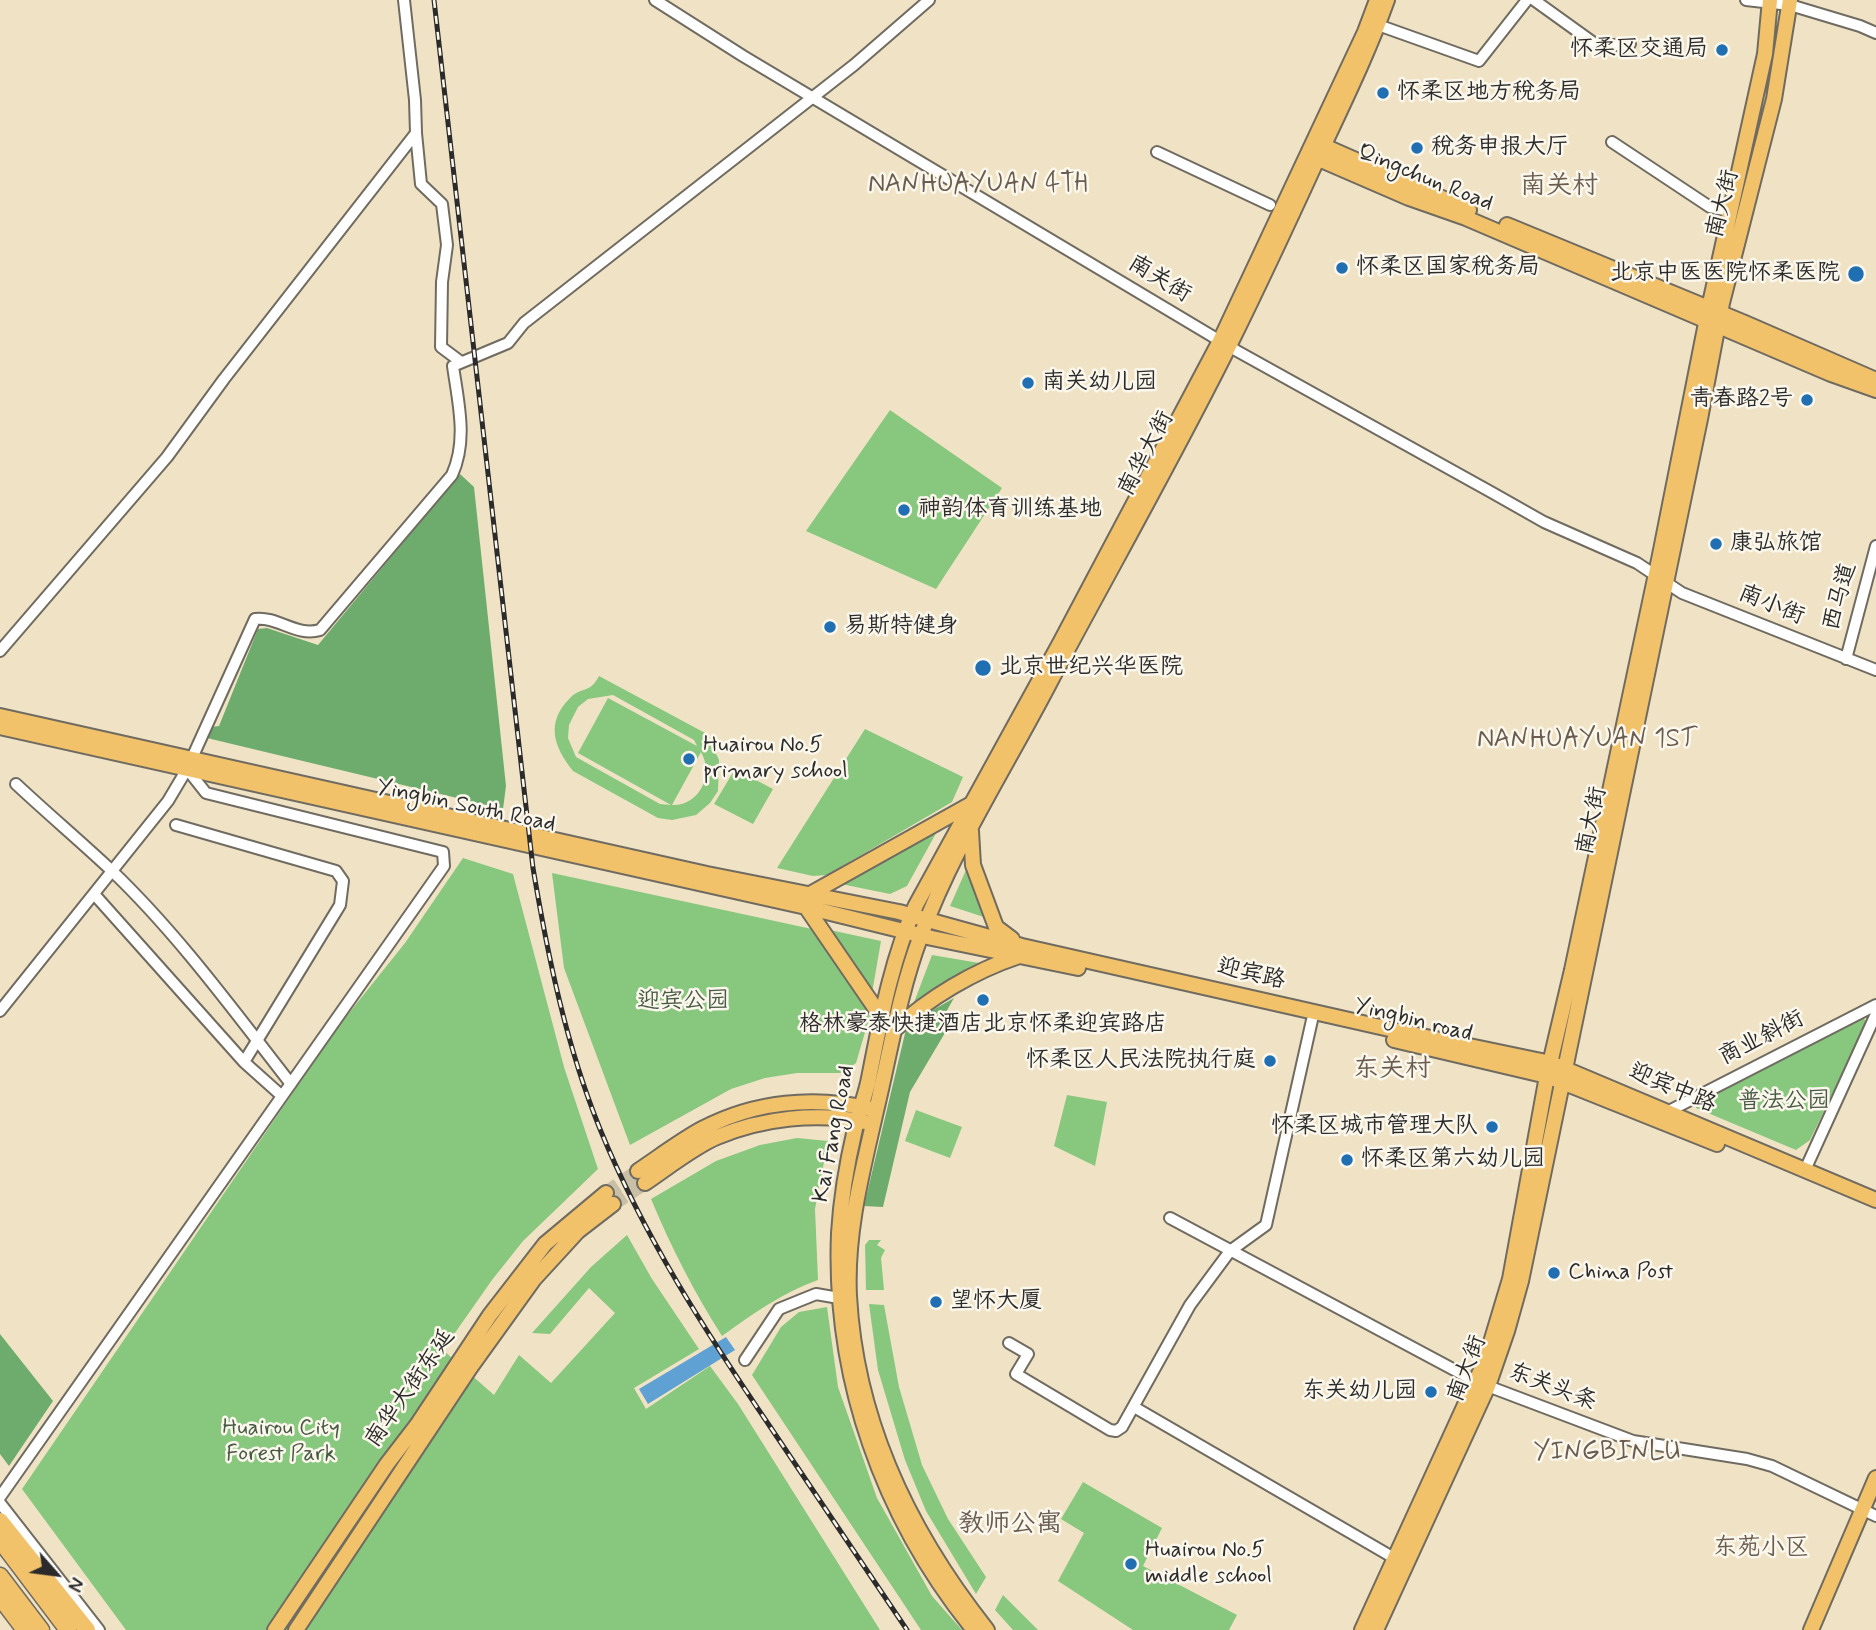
<!DOCTYPE html>
<html>
<head>
<meta charset="utf-8">
<style>
  body { margin:0 }
  #map { position:relative; width:1876px; height:1630px; overflow:hidden; background:#f0e3c5; font-family:Mynerve,sans-serif }
  canvas { display:block }
  .north { position:absolute; left:21px; top:1539px; width:70px; height:70px; -webkit-text-stroke:5px #fbf7ec; paint-order:stroke; rotate:118deg; font-size:19px; font-weight:700; line-height:28px; text-align:center; color:#2b2b2b }
  .north::after { content:''; display:block; margin:auto; width:24px; height:32px; background:#2b2b2b; clip-path:polygon(50% 0,100% 100%,50% 72%,0 100%) }
</style>
</head>
<body>
<div id="map">
<canvas width="1876" height="1630"></canvas>
<div class="north">N</div>
</div>
<script>
const c = document.querySelector('canvas').getContext('2d');
c.lineJoin = 'round';
function fillPath(path, color) {
  c.fillStyle = color;
  c.fill(path, 'evenodd');
}
function strokePath(path, color, width, dash) {
  c.strokeStyle = color;
  c.lineWidth = width;
  c.lineCap = dash ? 'butt' : 'round';
  c.setLineDash(dash || []);
  c.stroke(path);
}
function drawText(font, color, halo, rows, align = 'center') {
  c.font = font + ' Mynerve,"LXGW WenKai TC",sans-serif';
  c.lineWidth = 5;
  c.setLineDash([]);
  c.textBaseline = 'middle';
  c.strokeStyle = halo;
  c.fillStyle = color;
  for (const [text, x, y, turn = 0] of rows) {
    c.save();
    c.translate(x, y);
    c.rotate((+turn || 0) * Math.PI / 180);
    c.textAlign = isNaN(turn) ? turn : align;
    if (halo) c.strokeText(text, 0, 0);
    c.fillText(text, 0, 0);
    c.restore();
  }
}
const green = new Path2D(`
  M890,410L1002,488L936,589L806,531Z
  M599,676L707,734L719,760L718,791L710,803L696,815L672,820L658,818L573,771C554,747 545,723 570,698C582,686 590,694 599,676ZM613,695L694,740L697,746L608,698L578,753L671,805L660,804L576,757L568,738L569,725L578,707L588,699ZM701,752C714,774 700,806 672,805Z
  M865,729L963,777L952,802L827,875L813,876L777,868Z
  M735,769L773,789L753,824L714,804Z
  M940,826L907,886L890,894L841,884Z
  M463,858L513,874L564,1067L598,1169L523,1241L492,1280L443,1350L494,1395L519,1355L551,1383L615,1313L589,1288L550,1334L532,1333L591,1267L627,1235L652,1279L699,1349L634,1388L646,1409L710,1366L738,1404L880,1630H126L22,1489L337,1028L405,943Z
  M970,861L990,919L950,906Z
  M552,873L812,929L871,1012L856,1063L842,1073H797L765,1078L731,1089L630,1145L564,968Z
  M830,930L881,941L872,993Z
  M932,955L985,964L913,1005Z
  M1862,1017L1867,1022L1810,1140L1796,1150L1696,1108V1101Z
  M1067,1095L1107,1102L1095,1166L1054,1146Z
  M916,1110L962,1127L950,1158L905,1141Z
  M797,1138L828,1141L815,1209L818,1280C781,1293 753,1314 722,1336C694,1292 671,1247 651,1199L716,1161L760,1145Z
  M869,1240H881L877,1245L885,1250L881,1258L884,1290H866L865,1245Z
  M869,1304L884,1305L899,1387L922,1465L948,1519L986,1577L976,1594L926,1511L905,1460L878,1370Z
  M827,1307L838,1387L877,1498L932,1596L962,1630H921L752,1375L781,1327L799,1312Z
  M1083,1482L1162,1528L1143,1566L1237,1615L1229,1630H1133L1058,1581L1084,1533L1061,1519Z
  M1003,1595L1038,1630H1013L995,1610Z`);
const forest = new Path2D(`
  M460,474L474,487L506,786L503,809L207,738L211,727L219,726L258,629L267,628L318,645Z
  M954,998L946,1012L952,1021L910,1092L883,1207L864,1206L907,1025Z
  M0,1334L53,1401L9,1466L0,1454Z`);
const water = new Path2D(`
  M726,1337L735,1350L648,1404L639,1389Z`);
const majorTunnel = new Path2D(`
  M606,1193L638,1171
  M613,1204L645,1183`);
const minor = new Path2D(`
  M655,0L743,56L1237,351L1491,492L1544,522L1637,563L1682,593L1876,670
  M1534,0L1598,46L1630,44
  M1746,0L1790,5L1860,26L1876,33
  M1378,25L1479,61L1527,0
  M416,133L421,184L442,204L447,245L442,282L441,347L461,362
  M1612,142L1710,207L1730,211
  M1157,152L1270,205
  M0,651L167,457L224,379L416,133L415,100L404,0
  M1846,659L1876,546
  M16,784C47,813 80,841 111,870C178,934 234,1011 291,1084
  M176,825L336,871L343,881L340,905L244,1062
  M94,894L244,1062L282,1096
  M0,1011L168,801L187,769L255,619C278,616 296,637 320,630L452,475C468,440 458,402 453,366L508,343L524,323L854,65L929,0
  M1667,1112L1876,1005
  M1805,1170L1876,1014
  M1170,1218L1477,1382L1633,1441L1747,1459L1772,1466L1876,1516
  M1009,1343L1028,1354L1016,1374L1110,1430L1116,1431L1122,1427L1190,1305L1230,1251L1266,1225L1312,1020
  M745,1360L779,1309L816,1294L839,1298
  M1134,1407L1394,1558
  M0,1497L444,866L443,852L206,793L187,769
  M0,1503L99,1630`);
const major = new Path2D(`
  M1317,143L1469,210
  M1312,156L1409,198L1466,218L1831,374L1876,390
  M1507,225L1745,323L1876,380
  M0,716L707,874L899,912L1022,946L1407,1033L1551,1063L1876,1200
  M0,727L806,907L932,938L1078,968
  M971,831L973,865L996,927L1012,939
  M810,894L971,804
  M806,907L882,1018
  M893,1031C928,998 974,971 1019,956
  M1394,1040L1547,1076L1717,1144
  M638,1171C659,1157 680,1141 702,1129C755,1101 814,1096 872,1109
  M645,1183C666,1169 695,1146 717,1137C763,1118 817,1112 865,1122
  M275,1630L387,1464L417,1425L490,1315L545,1244L606,1193
  M296,1630L470,1368L534,1279L578,1231L613,1204
  M974,1630C883,1518 833,1378 839,1233C841,1199 847,1163 855,1129C859,1113 864,1099 868,1083C880,1023 891,960 916,905L1060,643L1220,341L1365,32L1377,0
  M987,1630C910,1533 856,1422 849,1296C846,1232 862,1173 876,1111C890,1053 899,994 920,938C952,850 1007,765 1050,682C1110,569 1174,457 1231,342C1260,283 1288,223 1315,164C1340,110 1367,56 1387,0
  M1362,1630L1486,1359L1510,1279L1547,1076L1572,970L1660,555L1709,308L1765,54L1770,0
  M1376,1630L1488,1386L1507,1331L1521,1281L1700,419L1722,303L1774,99L1790,0
  M1811,1630L1876,1478`);
const highway = new Path2D(`
  M0,1521L87,1630
  M0,1540L68,1630
  M0,1576L41,1630
  M0,1597L25,1630`);
const rail = new Path2D(`
  M434,0L533,868C548,957 566,1045 600,1129C644,1237 706,1332 771,1428C816,1495 862,1563 907,1630`);
const markers = [
  [1722,50,7,"#1f6fb2"],
  [1383,93,7,"#1f6fb2"],
  [1417,148,7,"#1f6fb2"],
  [1342,268,7,"#1f6fb2"],
  [1856,274,9,"#1f6fb2"],
  [1028,383,7,"#1f6fb2"],
  [1807,400,7,"#1f6fb2"],
  [904,510,7,"#1f6fb2"],
  [1716,544,7,"#1f6fb2"],
  [830,627,7,"#1f6fb2"],
  [983,668,9,"#1f6fb2"],
  [689,759,7,"#1f6fb2"],
  [983,1000,7,"#1f6fb2"],
  [1270,1061,7,"#1f6fb2"],
  [1492,1127,7,"#1f6fb2"],
  [1347,1160,7,"#1f6fb2"],
  [1554,1273,7,"#1f6fb2"],
  [936,1302,7,"#1f6fb2"],
  [1431,1392,7,"#1f6fb2"],
  [1131,1564,7,"#1f6fb2"]
];
const poiNames = [
  ["怀柔区交通局",1708,50,"right"],
  ["怀柔区地方税务局",1397,93],
  ["税务申报大厅",1431,148],
  ["怀柔区国家税务局",1356,268],
  ["北京中医医院怀柔医院",1840,274,"right"],
  ["南关幼儿园",1042,383],
  ["青春路2号",1793,400,"right"],
  ["神韵体育训练基地",918,510],
  ["康弘旅馆",1730,544],
  ["易斯特健身",844,627],
  ["北京世纪兴华医院",999,668],
  ["Huairou No.5",703,746],
  ["primary school",703,772],
  ["格林豪泰快捷酒店北京怀柔迎宾路店",983,1025,"center"],
  ["怀柔区人民法院执行庭",1256,1061,"right"],
  ["怀柔区城市管理大队",1478,1127,"right"],
  ["怀柔区第六幼儿园",1361,1160],
  ["China Post",1568,1273],
  ["望怀大厦",950,1302],
  ["东关幼儿园",1417,1392,"right"],
  ["Huairou No.5",1145,1551],
  ["middle school",1145,1577]
];
const streetNames = [
  ["Qingchun Road",1425,179,22],
  ["南大街",1724,204,-76],
  ["南关街",1159,280,31],
  ["南华大街",1147,454,-62],
  ["西马道",1841,597,-75],
  ["南小街",1771,606,22],
  ["Yingbin South Road",466,807,12],
  ["南大街",1593,821,-78],
  ["迎宾路",1251,975,13],
  ["Yingbin road",1413,1021,14],
  ["商业斜街",1762,1039,-27],
  ["迎宾中路",1672,1089,23],
  ["Kai Fang Road",835,1134,-79],
  ["南大街",1468,1369,-69],
  ["东关头条",1552,1388,21],
  ["南华大街东延",411,1389,-55]
];
const parkNames = [
  ["迎宾公园",683,1002],
  ["普法公园",1784,1102],
  ["Huairou City",281,1429],
  ["Forest Park",281,1455]
];
const neighbourhoodNames = [
  ["东苑小区",1761,1549]
];
const quarterNames = [
  ["NANHUAYUAN 4TH",978,186],
  ["南关村",1559,188],
  ["NANHUAYUAN 1ST",1587,741],
  ["东关村",1392,1071],
  ["YINGBINLU",1607,1454],
  ["教师公寓",1010,1526]
];
fillPath(green, '#88c77e');
fillPath(forest, '#6eac6d');
fillPath(water, '#60a1d3');
strokePath(majorTunnel, '#c9bea6', 14, [14, 7]);
strokePath(minor, '#706b61', 14);
strokePath(major, '#706b61', 18);
strokePath(highway, '#706b61', 19);
strokePath(minor, '#fff', 10);
strokePath(major, '#f2c26a', 14);
strokePath(highway, '#f2c26a', 16);
strokePath(rail, '#2b2b2b', 5);
strokePath(rail, '#fbf7ec', 2.5, [8]);
for (const [x, y, r, color] of markers) {
  const dot = new Path2D();
  dot.arc(x, y, r, 0, 2 * Math.PI);
  c.fillStyle = color;
  c.fill(dot);
  strokePath(dot, '#fbf7ec', 2.5);
}
drawText('23px', '#2b2b2b', '#fbf7ec', poiNames, 'left');
drawText('23px', '#2b2b2b', '#fbf7ec', streetNames);
drawText('23px', '#475a44', '#fbf7ec', parkNames);
drawText('24px', '#6a5d4f', '#fbf7ec', neighbourhoodNames);
drawText('26px', '#6a5d4f', '#fbf7ec', quarterNames);
</script>
</body>
</html>
